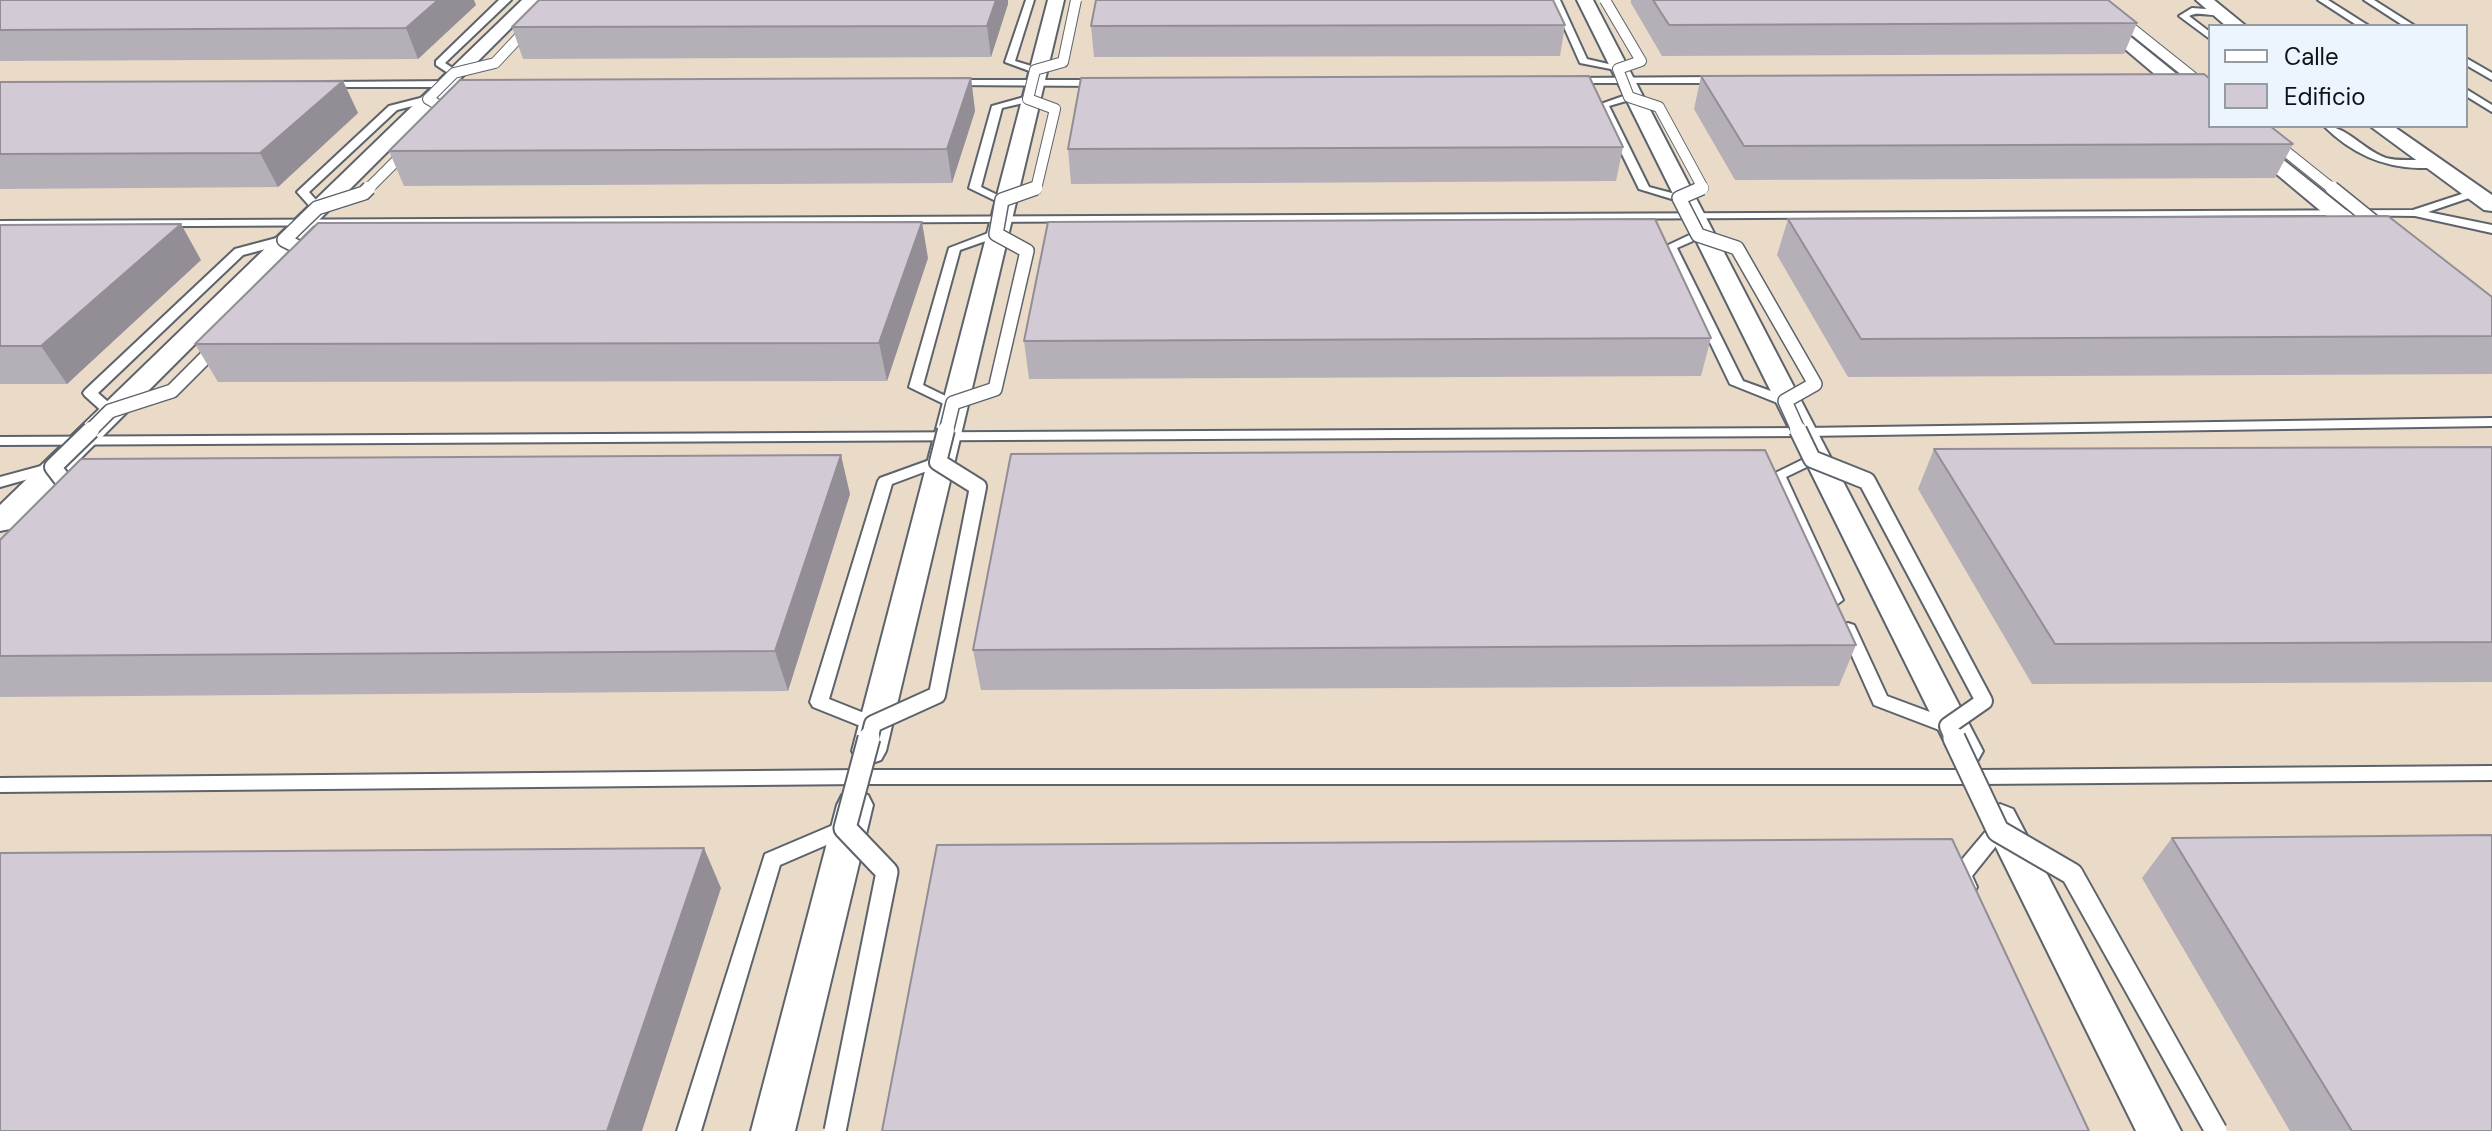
<!DOCTYPE html>
<html>
<head>
<meta charset="utf-8">
<style>
  body { margin:0 }
  #map { position:relative; width:2492px; height:1131px; overflow:hidden; background:#dfe8f1; font-family:"DM Sans",sans-serif }
  canvas { display:block }
  .legend { position:absolute; left:2208px; top:24px; width:260px; height:104px; box-sizing:border-box; background:#ecf5fe; border:2px solid #949ba1; margin:0; padding:10px 14px; list-style:none; font-size:24px; color:#101316 }
  .legend li { display:flex; align-items:center; gap:16px; height:40px }
  .legend b { width:40px; border:2px solid #949ba1 }
</style>
</head>
<body>
<div id="map">
<canvas width="2492" height="1131"></canvas>
<ul class="legend">
<li><b style="height:10px;background:#fff"></b>Calle</li>
<li><b style="height:22px;background:#d2cbd6"></b>Edificio</li>
</ul>
</div>
<script>
const c = document.querySelector('canvas').getContext('2d');
c.lineJoin = 'round';
function fillPath(path, color) {
  c.fillStyle = color;
  c.fill(path, 'evenodd');
}
function strokePath(path, color, width, dash) {
  c.strokeStyle = color;
  c.lineWidth = width;
  c.lineCap = dash ? 'butt' : 'round';
  c.setLineDash(dash || []);
  c.stroke(path);
}
const commercial = new Path2D(`
  M0,0H2492V1131H0ZM2210,26H2466V126H2210Z`);
const lane = new Path2D(`
  M499,0H511L445,63L457,71V75H451L436,65V61Z
  M1026,0H1034L1015,61L1038,68L1040,70L1035,73L1005,62Z
  M1552,0H1560L1587,59L1621,67V71L1580,63Z
  M2318,0H2328L2369,26H2358Z
  M2364,0H2374L2415,26H2404Z
  M2192,8L2220,10L2224,13C2214,19 2200,10 2189,16L2210,32V39L2179,16Z
  M2466,58L2492,73V80L2466,65Z
  M1570,78L1718,77L1723,80L1718,83H1567L1565,81Z
  M950,80H1102L1107,83L1102,86L947,85V81Z
  M326,82L454,81L459,84L454,87H323L321,85Z
  M2466,89L2492,105V112L2466,96Z
  M1629,94L1633,95V99L1609,106L1649,187L1683,196V200H1675L1639,189L1598,105Z
  M428,96L432,97V101L397,110L309,192L323,208L313,210L297,192L299,190L389,106Z
  M1028,96L1033,99L1032,101L1002,108L981,187L1008,200L998,202L969,188L992,106Z
  M2324,126C2347,126 2363,150 2386,158C2403,163 2428,156 2442,165C2436,169 2427,168 2419,168C2381,167 2350,152 2324,126Z
  M2474,190L2478,191V195L2428,212L2492,225V233L2415,216L2336,215L0,227V221L2413,210Z
  M996,230L1000,232V236L960,250L923,385L960,403L958,406H948L909,387L949,248Z
  M1698,231L1704,235L1702,237L1677,248L1743,381L1790,398L1792,401L1790,404H1780L1730,384L1664,247Z
  M284,236L290,240L288,243L243,255L98,393L115,408L117,411L115,414H105L85,396L83,393L85,390L235,249Z
  M2492,418V426L1804,436L0,445V437L1804,428Z
  M1812,455L1817,456L1819,459L1817,462L1786,477L1843,600L1835,606L1827,600L1771,475Z
  M938,457L945,462L943,465L892,484L829,699L879,719L882,724L879,729L873,731L813,707L810,702L878,481L880,478Z
  M52,463L57,465L59,468L57,471L0,487V477Z
  M1848,623L1854,625L1856,629L1887,696L1954,721L1957,726L1954,731H1942L1874,705L1840,629L1842,625Z
  M2492,766V780L1979,784H862L0,792V778L862,770H1979Z
  M845,820L852,822L855,828L852,834L780,865L701,1131H677L765,854Z
  M1998,823L2005,825L2008,831L1972,876L1977,887L1974,893L1967,895L1960,893L1951,875L1954,869L1991,825Z`);
const street = new Path2D(`
  M522,0H539L10,529L0,531V505Z
  M1048,0H1064L886,751L881,760L869,764L857,760L852,751Z
  M1577,0H1593L1983,751L1978,760L1966,764L1954,760L1949,751Z
  M2067,0H2085L2210,101V117L2203,115Z
  M2196,0H2214L2246,26H2226Z
  M2219,126H2241L2381,238L2384,243L2381,248H2365Z
  M2370,126H2393L2492,195V211L2484,210Z
  M855,791L868,795L873,805L795,1131H751L837,805L842,795Z
  M2000,804L2013,809L2181,1131H2136L1982,819L1987,809Z`);
const laneBridgeFar3 = new Path2D(`
  M1605,0L1641,61L1618,69L1629,97L1659,107L1703,188L1697,190
  M2096,0L2210,91
  M441,116L447,110L428,99L454,73L495,63L552,2L548,0
  M2254,126L2334,190
  M367,190L407,150
  M1032,190L1036,189L1055,109L1028,99L1035,70L1063,62L1076,0`);
const laneBridgeFar2 = new Path2D(`
  M1702,188L1679,198L1698,235L1737,248L1815,384L1785,401L1799,432
  M2332,188L2384,230
  M307,256L310,253L284,240L317,208L364,193L369,188
  M89,432L110,411L172,391L217,346
  M946,432L953,403L995,389L1027,251L996,234L1002,200L1036,188`);
const laneBridgeFar1 = new Path2D(`
  M1798,430L1812,459L1867,481L1984,701L1948,726L1954,740
  M68,495L72,492L53,467L91,430
  M869,740L873,724L937,695L978,487L938,462L946,430`);
const laneBridge = new Path2D(`
  M1954,738L1998,831L2072,874L2216,1131
  M835,1131L887,872L845,828L869,738`);
const wall = new Path2D(`
  M0,0L476,5L418,59L0,61Z
  M539,0H1008V4L991,57L523,59L512,27Z
  M1631,0H2108L2137,23L2124,54L1662,56L1631,3Z
  M1565,25L1560,56L1094,57L1091,26Z
  M1701,76L2293,144L2275,178L1735,180L1694,109Z
  M971,78L975,111L952,183L404,186L389,151Z
  M343,81L358,113L278,187L0,189V82Z
  M1623,147L1616,181L1071,184L1068,149Z
  M1788,219L2492,297V374L1848,377L1777,255Z
  M0,225L201,260L67,384H0Z
  M928,258L887,381L218,382L195,344Z
  M1711,338L1701,376L1029,379L1024,341Z
  M2492,447V682L2032,684L1918,489L1934,449Z
  M850,494L788,691L0,697V540Z
  M1856,645L1839,686L981,690L973,650Z
  M2172,838L2492,1131H2290L2142,878Z`);
const shadedWall = new Path2D(`
  M438,0H474L476,5L418,59L406,28Z
  M996,0H1008V4L991,57L987,26Z
  M971,78L975,111L952,183L947,149Z
  M343,81L358,113L278,187L260,153Z
  M922,222L928,258L887,381L879,343Z
  M181,224L201,260L67,384L41,346Z
  M841,455L850,494L788,691L775,651Z
  M704,848L721,888L642,1131H607Z`);
const building = new Path2D(`
  M0,0H438L406,28L0,30Z
  M539,0H996L987,26L512,27Z
  M1096,0H1553L1565,25L1091,26Z
  M1653,0H2108L2137,23L1669,25Z
  M2204,74L2210,79V126H2270L2293,144L1744,146L1701,76Z
  M1589,76L1623,147L1068,149L1081,78Z
  M971,78L947,149L389,151L460,80Z
  M343,81L260,153L0,154V82Z
  M2388,216L2492,297V336L1861,339L1788,219Z
  M1655,219L1711,338L1024,341L1048,222Z
  M922,222L879,343L195,344L318,223Z
  M181,224L41,346H0V225Z
  M2492,447V642L2055,644L1934,449Z
  M1765,450L1856,645L973,650L1011,454Z
  M841,455L775,651L0,656V540L81,459Z
  M2492,835V1131H2352L2172,838Z
  M1952,839L2089,1131H882L937,845Z
  M704,848L607,1131H0V853Z`);
fillPath(commercial, '#eadac8');
strokePath(lane, '#5c636b', 4);
strokePath(street, '#5c636b', 4);
fillPath(lane, '#fff');
fillPath(street, '#fff');
strokePath(laneBridgeFar3, '#5c636b', 12, []);
strokePath(laneBridgeFar2, '#5c636b', 16, []);
strokePath(laneBridgeFar1, '#5c636b', 20, []);
strokePath(laneBridge, '#5c636b', 25, []);
strokePath(laneBridgeFar3, '#fff', 10);
strokePath(laneBridgeFar2, '#fff', 13);
strokePath(laneBridgeFar1, '#fff', 16);
strokePath(laneBridge, '#fff', 21);
fillPath(wall, '#b5afb8');
fillPath(shadedWall, '#938e96');
fillPath(building, '#d2cbd6');
strokePath(building, '#938e96', 2);
</script>
</body>
</html>
